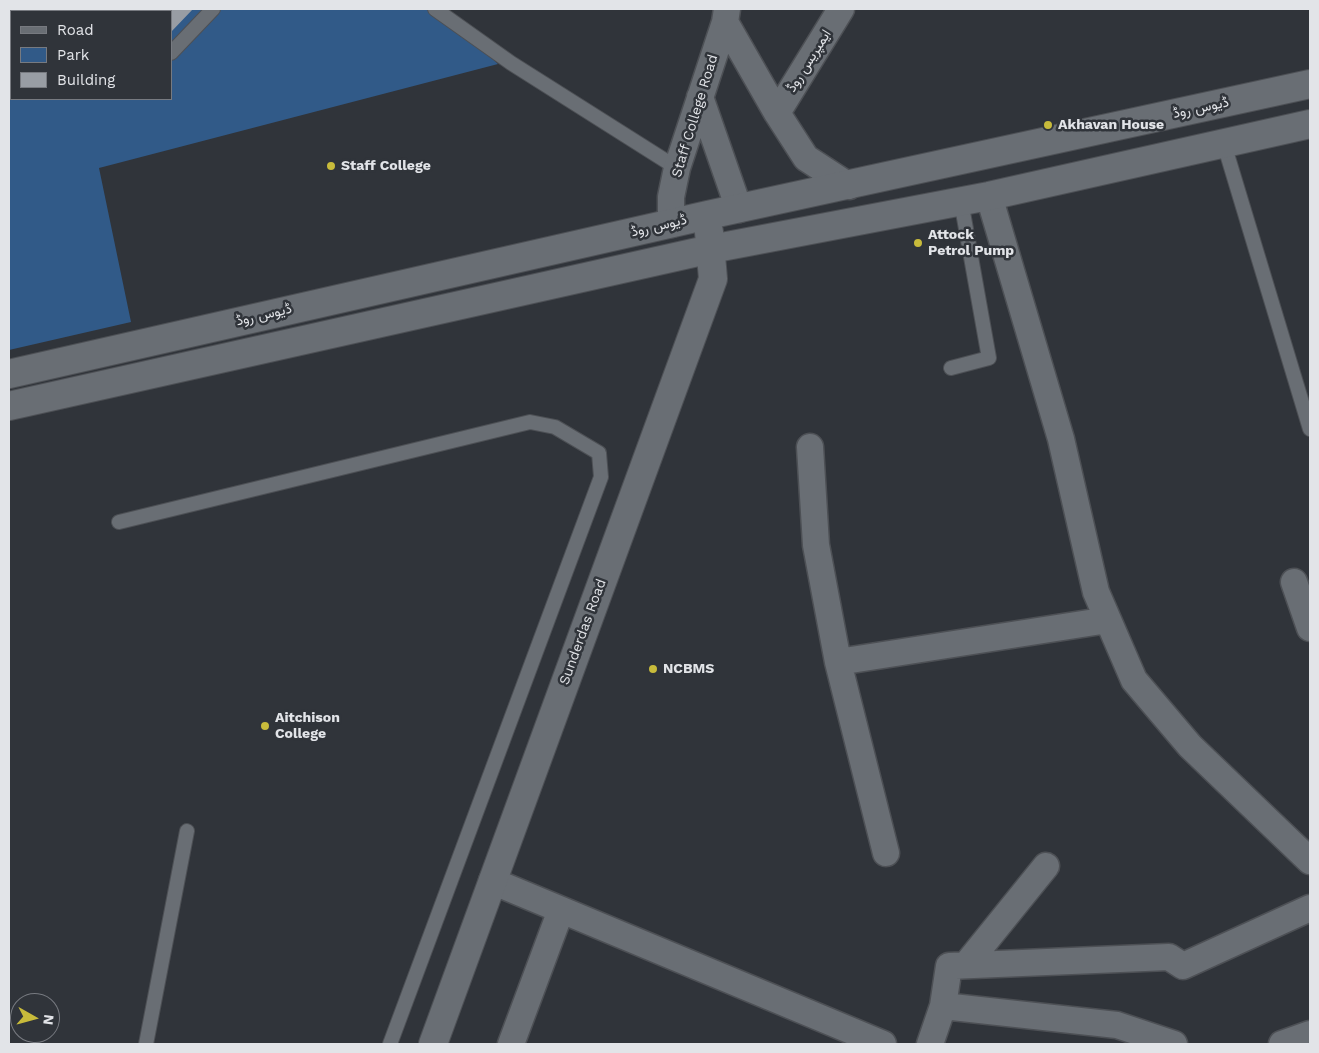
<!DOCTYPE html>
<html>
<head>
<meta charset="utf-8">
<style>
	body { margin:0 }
	#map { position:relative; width:1319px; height:1053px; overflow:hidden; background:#30343a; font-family:"Work Sans",sans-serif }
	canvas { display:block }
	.frame { position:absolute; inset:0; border:10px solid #e2e4e8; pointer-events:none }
	.legend { position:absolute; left:10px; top:10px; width:162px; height:90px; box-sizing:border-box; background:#30343a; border:1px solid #777a80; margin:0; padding:6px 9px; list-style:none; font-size:15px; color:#e2e4e8 }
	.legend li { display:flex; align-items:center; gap:10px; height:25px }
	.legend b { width:25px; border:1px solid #777a80 }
	.north { position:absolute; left:10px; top:993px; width:50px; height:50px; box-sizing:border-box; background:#30343a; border:1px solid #777a80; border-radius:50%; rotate:97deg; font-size:14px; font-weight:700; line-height:20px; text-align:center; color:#e2e4e8 }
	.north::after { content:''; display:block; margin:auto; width:18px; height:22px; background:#c8bb3b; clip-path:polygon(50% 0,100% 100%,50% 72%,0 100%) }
</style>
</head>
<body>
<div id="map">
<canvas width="1319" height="1053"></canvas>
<div class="frame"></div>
<ul class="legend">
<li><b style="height:6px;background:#696e74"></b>Road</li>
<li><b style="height:14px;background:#315a88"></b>Park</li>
<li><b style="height:14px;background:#989da4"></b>Building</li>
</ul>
<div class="north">N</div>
</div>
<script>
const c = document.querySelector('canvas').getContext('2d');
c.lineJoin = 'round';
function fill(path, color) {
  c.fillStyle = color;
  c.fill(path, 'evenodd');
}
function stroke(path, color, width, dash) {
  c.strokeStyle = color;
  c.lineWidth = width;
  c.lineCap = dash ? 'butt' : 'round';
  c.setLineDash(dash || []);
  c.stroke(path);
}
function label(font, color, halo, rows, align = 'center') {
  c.font = font + ' "Work Sans",Vazirmatn,sans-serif';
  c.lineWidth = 5;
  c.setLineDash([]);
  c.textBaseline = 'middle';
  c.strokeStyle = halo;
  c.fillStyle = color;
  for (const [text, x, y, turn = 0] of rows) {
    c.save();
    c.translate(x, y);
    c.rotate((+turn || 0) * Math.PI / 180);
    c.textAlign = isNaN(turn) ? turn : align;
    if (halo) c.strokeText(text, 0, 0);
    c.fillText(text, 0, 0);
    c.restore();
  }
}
fill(new Path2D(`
	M9,9H438L498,64L99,168L131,322L9,350ZM11,11H171V99H11Z`), '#315a88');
fill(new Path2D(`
	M9,9H24L27,11H11V53L9,56Z
	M132,9H193L171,32V11H129Z`), '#989da4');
const lane = new Path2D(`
	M57,9L59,11
	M435,9L511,63L677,168
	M102,11L104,9
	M171,53L213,9
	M1224,144L1310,429
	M951,368L989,358L961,201
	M119,522L530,422L555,427L599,453L601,477L390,1044
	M146,1044L187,831`);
const street = new Path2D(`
	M725,22L777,113L806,158L849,186
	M700,97L739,209
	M777,113L841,9
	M989,196L1061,439L1096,592L1134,680L1190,746L1310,861
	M671,224V197L677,168L725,22L727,9
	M810,447L816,545L838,662L886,853
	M1294,582L1310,628
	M838,662L1108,620
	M492,881L883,1044
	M966,965L1046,866
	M943,1006L1117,1025L1174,1044
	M511,1044L561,910
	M930,1044L943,1006L949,966L1169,957L1183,966L1310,908
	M1282,1044L1310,1034`);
const secondary = new Path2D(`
	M9,374L708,215L1310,84
	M9,406L711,249L989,196L1310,124
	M433,1044L713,279L709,232`);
stroke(lane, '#4d5055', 16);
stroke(street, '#4d5055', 29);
stroke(secondary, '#4d5055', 30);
stroke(lane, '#696e74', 14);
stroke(street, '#696e74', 26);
stroke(secondary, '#696e74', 28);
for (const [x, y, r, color] of [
	[1048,125,5,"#c8bb3b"],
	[331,166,5,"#c8bb3b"],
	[918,243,5,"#c8bb3b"],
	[653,669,5,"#c8bb3b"],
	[265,726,5,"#c8bb3b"]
]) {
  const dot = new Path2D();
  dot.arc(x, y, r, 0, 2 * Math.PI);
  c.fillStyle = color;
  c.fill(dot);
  stroke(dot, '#30343a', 2);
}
label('14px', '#e2e4e8', '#30343a', [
	["ایمپریس روڈ",809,61,-58],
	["ڈیوس روڈ",1201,108,-12],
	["Staff College Road",695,116,-73],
	["ڈیوس روڈ",659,226,-13],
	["ڈیوس روڈ",264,315,-13],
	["Sunderdas Road",583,632,-70]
]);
label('bold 14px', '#e2e4e8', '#30343a', [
	["Akhavan House",1058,125],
	["Staff College",341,166],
	["Attock",928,235],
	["Petrol Pump",928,251],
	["NCBMS",663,669],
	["Aitchison",275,718],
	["College",275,734]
], 'left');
</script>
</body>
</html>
